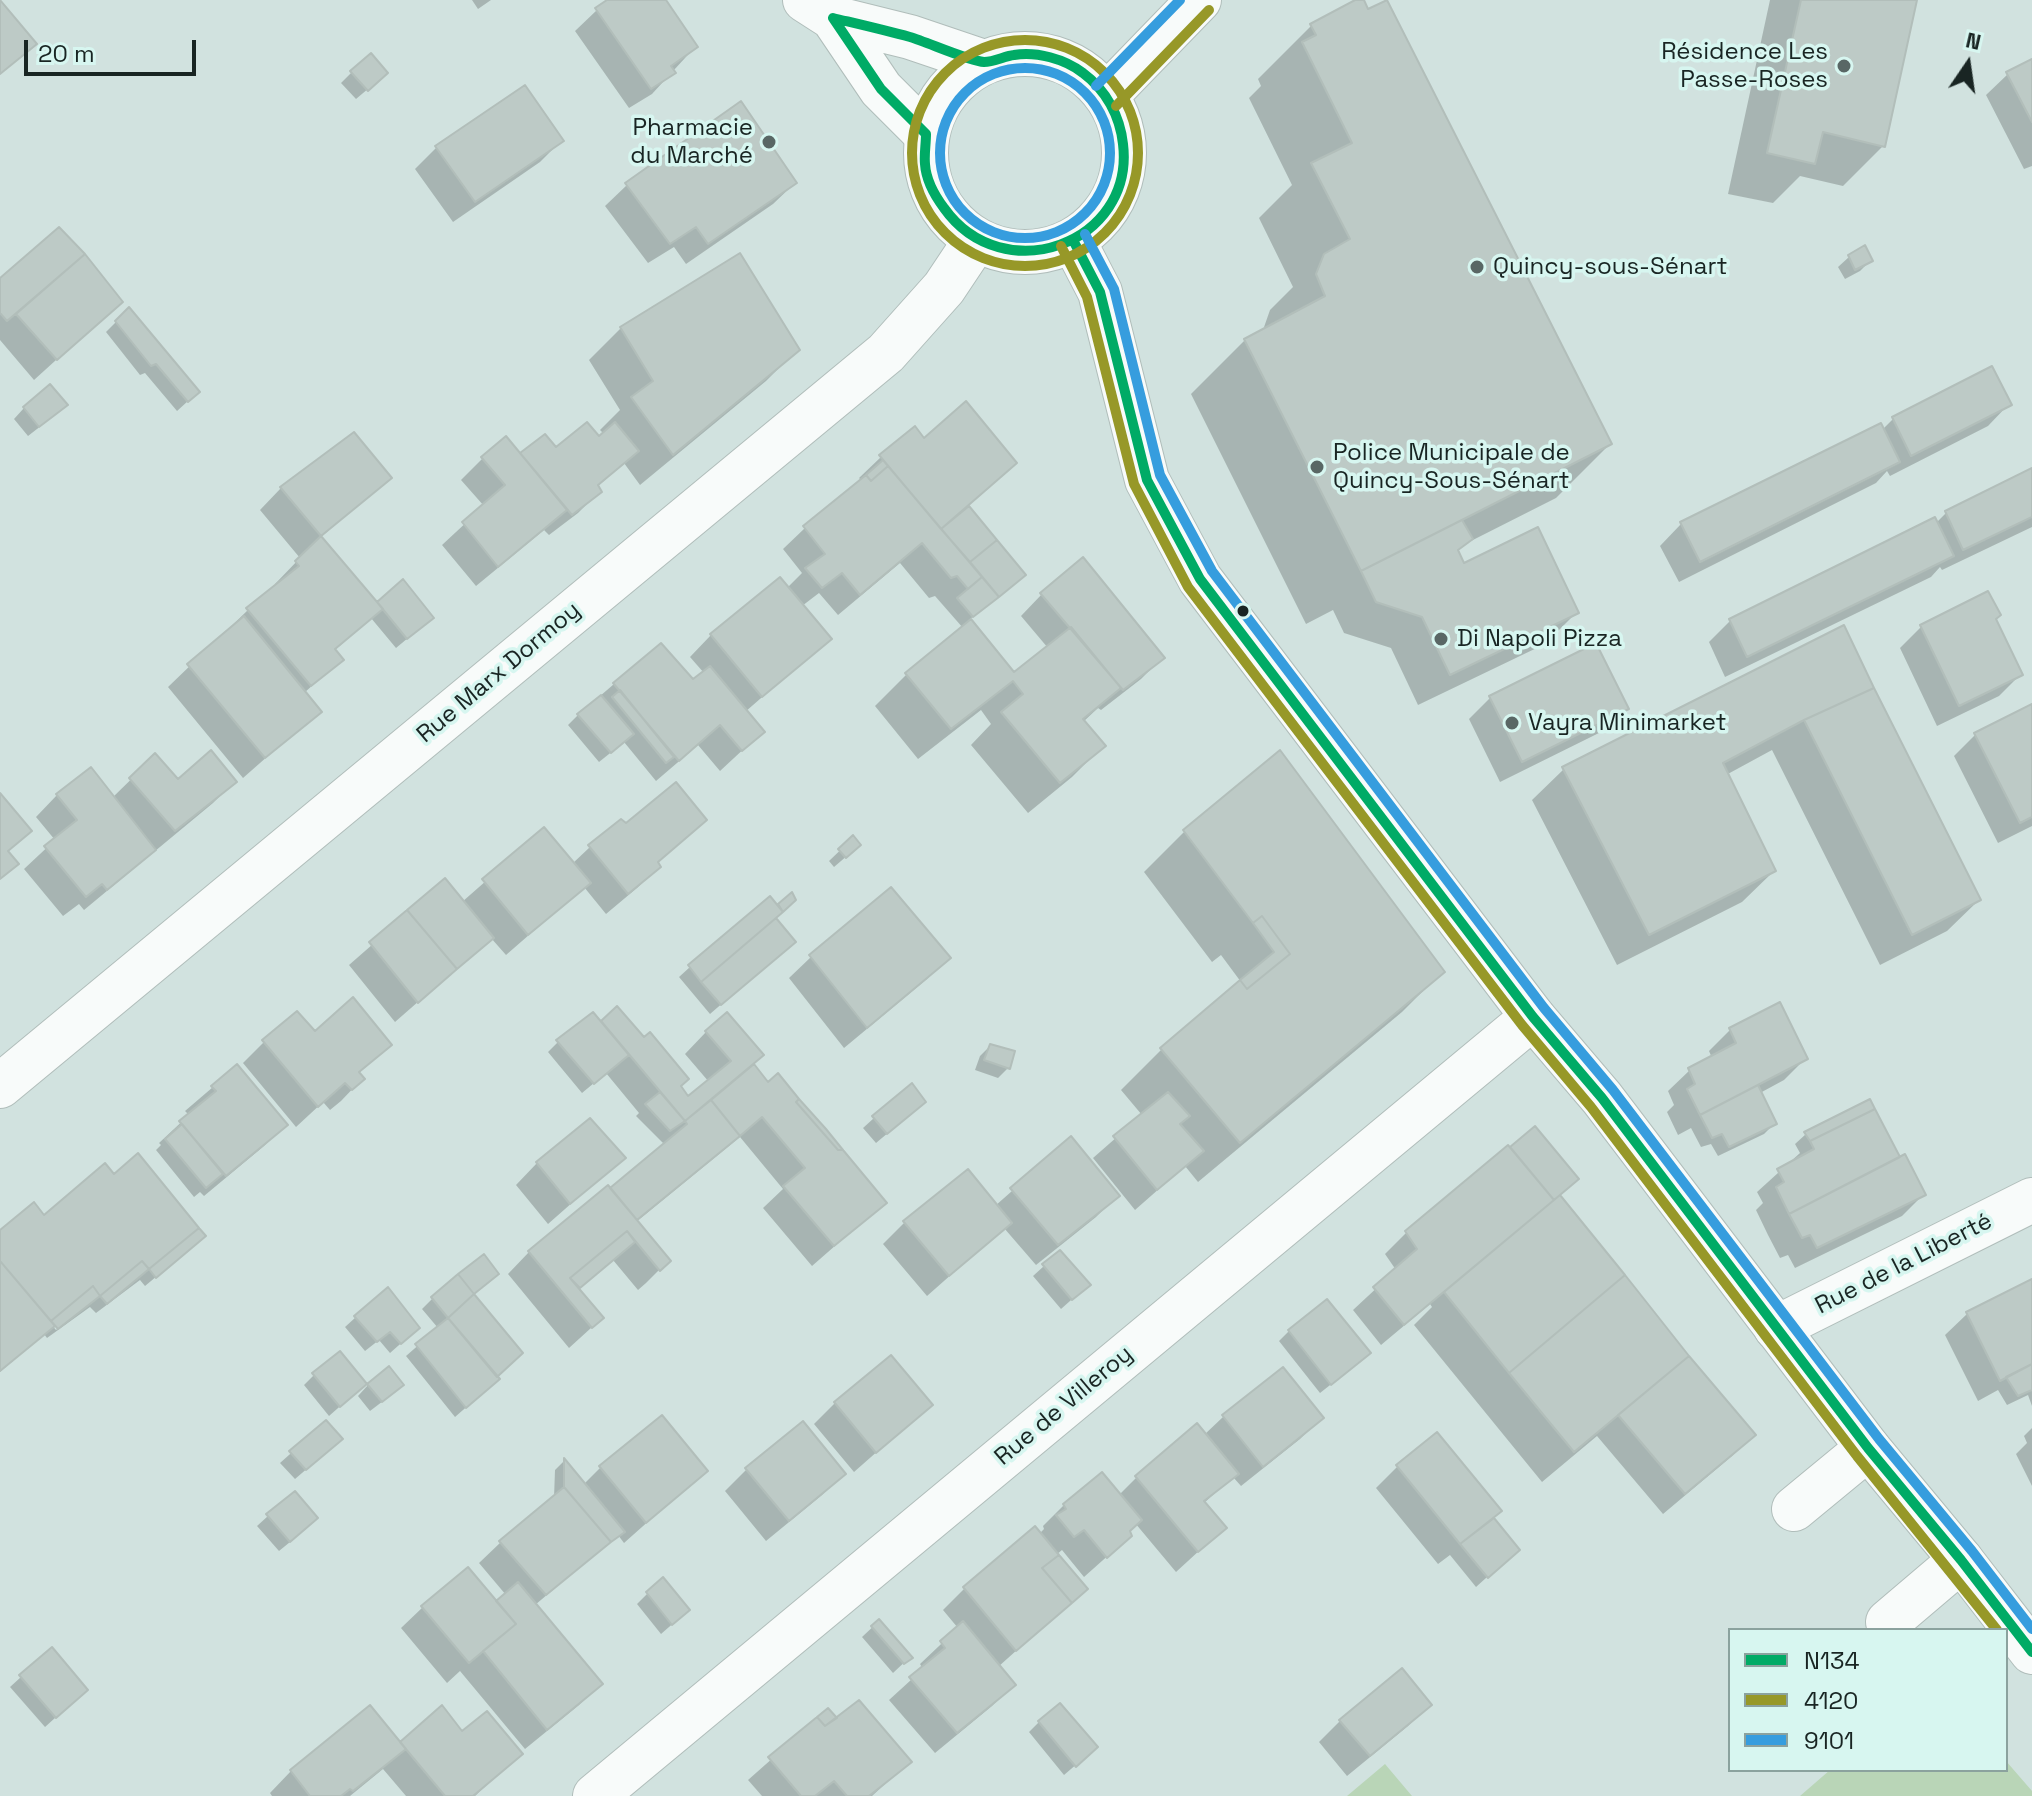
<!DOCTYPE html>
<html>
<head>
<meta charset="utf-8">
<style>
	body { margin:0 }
	#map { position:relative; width:2032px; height:1796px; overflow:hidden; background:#d1e2df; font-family:"Space Grotesk",sans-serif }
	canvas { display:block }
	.legend { position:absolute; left:1728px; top:1628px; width:280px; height:144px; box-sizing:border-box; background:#d7f6f0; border:2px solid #8ba29e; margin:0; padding:10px 14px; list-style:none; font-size:24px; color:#192523 }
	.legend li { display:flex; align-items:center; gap:16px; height:40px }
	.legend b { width:40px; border:2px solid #8ba29e }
	.north { position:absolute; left:1928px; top:24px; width:80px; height:80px; -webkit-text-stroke:6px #d7f6f0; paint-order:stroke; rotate:13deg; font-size:22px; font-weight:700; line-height:32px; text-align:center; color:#192523 }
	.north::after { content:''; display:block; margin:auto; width:28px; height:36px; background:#192523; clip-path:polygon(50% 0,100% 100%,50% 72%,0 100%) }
	.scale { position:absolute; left:24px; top:40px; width:172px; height:36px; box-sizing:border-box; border:4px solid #192523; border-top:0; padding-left:10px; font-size:24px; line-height:28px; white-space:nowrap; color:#192523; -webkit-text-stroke:6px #d7f6f0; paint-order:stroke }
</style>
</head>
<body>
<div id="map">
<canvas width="2032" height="1796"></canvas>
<ul class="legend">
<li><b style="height:10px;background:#00ab66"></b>N134</li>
<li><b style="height:10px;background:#979828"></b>4120</li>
<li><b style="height:10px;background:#369dde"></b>9101</li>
</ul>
<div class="north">N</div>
<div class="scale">20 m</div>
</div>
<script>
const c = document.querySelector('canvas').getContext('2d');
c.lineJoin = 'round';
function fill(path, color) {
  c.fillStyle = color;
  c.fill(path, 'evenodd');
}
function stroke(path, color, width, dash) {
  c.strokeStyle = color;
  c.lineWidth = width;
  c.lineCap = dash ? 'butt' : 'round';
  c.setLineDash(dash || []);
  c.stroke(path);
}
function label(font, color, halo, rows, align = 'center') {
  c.font = font + ' "Space Grotesk",sans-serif';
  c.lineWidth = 7;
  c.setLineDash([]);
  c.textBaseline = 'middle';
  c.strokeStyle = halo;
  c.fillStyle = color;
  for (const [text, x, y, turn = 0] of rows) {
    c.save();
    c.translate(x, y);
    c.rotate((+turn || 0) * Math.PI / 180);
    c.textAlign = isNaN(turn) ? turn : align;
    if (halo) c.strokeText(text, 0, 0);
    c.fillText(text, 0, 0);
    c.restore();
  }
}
fill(new Path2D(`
	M2006,1761L2032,1791V1796H1800L1830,1770H2006Z
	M1385,1764L1412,1796H1347Z`), '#b9d5b7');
fill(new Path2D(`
	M472,0H491L478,9Z
	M611,0H664L696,46L652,94L629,108L575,31L597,10Z
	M1360,0L1610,444L1556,498L1465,544L1456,552L1464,565L1577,612L1545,644L1418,705L1391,648L1344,633L1333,610L1306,624L1191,394L1245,340L1263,330L1270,310L1293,287L1259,218L1292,185L1249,98L1261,86L1258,79L1312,25Z
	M1770,0H1915L1883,146L1843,186L1800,176L1773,203L1728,194Z
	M2032,61V166L2024,169L1986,95L2008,74Z
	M352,72L375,83L356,99L341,83Z
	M561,141L540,162L453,222L415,169L436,148Z
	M795,183L773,204L686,264L674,247L648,263L605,206L627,185Z
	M59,229L120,302L34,380L0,340V281Z
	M1864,248L1870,261L1860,271L1845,279L1838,267L1849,257Z
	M128,310L198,392L177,411L145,373L140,375L106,332Z
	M621,328L798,349L766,381L640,485L624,463L597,487L600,491L578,513L549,535L544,530L476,586L442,545L484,506L461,480L483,458L520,456L545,436L556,450L598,439L604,434L600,430L620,410L589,360Z
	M2009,404L1988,426L1890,476L1887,471L1876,483L1679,582L1660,546L1681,524L1880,426L1882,430L1893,419Z
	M24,408L55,415L28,436L14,419Z
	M924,441L1015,463L967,507L1023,575L969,620L1014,675L1048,648L1021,616L1042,594L1162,658L1141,679L1101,710L1098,708L1083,722L1103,746L1072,777L1028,813L971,745L991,724L981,710L918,759L875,706L906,675L963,628L935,596L929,598L900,563L838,615L819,593L802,606L829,639L745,712L762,732L720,771L698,745L656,781L624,742L599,762L568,725L578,715L614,684L693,682L704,673L690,657L711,635L780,580L787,588L802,573L783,549L805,528L862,481L859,478L881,457Z
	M2032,470V527L1942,570L1940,567L1931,577L1725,677L1709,642L1730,621L1936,523L1946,513Z
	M390,477L320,538L376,605L432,618L396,648L371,618L334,651L341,660L304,693L319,711L243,778L168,687L248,610L277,586L275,584L300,558L260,510L281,488Z
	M1994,619L2020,675L1999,696L1937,726L1900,648L1921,627Z
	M1844,628L1979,900L1947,931L1880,965L1772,750L1726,775L1774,871L1742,902L1617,965L1532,800L1564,769Z
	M1491,697L1626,709L1605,730L1500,782L1469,719Z
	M2032,706V826L1998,843L1954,756L1975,735Z
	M1280,753L1442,972L1402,1012L1198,1182L1185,1166L1135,1210L1093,1158L1142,1115L1121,1090L1162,1049L1241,982L1221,955L1212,962L1144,872L1184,832Z
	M155,756L178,782H234L213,803L84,910L79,904L63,916L24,869L55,840L36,817L57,795L90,770L112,798Z
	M704,820L657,863L659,867L637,888L606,914L584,887L506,955L491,938L395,1022L349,965L445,881L462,902L544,830L572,864L590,847L626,825Z
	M853,838L848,855L834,867L829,861Z
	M791,895L783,910L774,919L793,942L710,1014L679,977L690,967Z
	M811,957H948L927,979L844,1048L789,978Z
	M617,1008L688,1099L709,1082L685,1054L706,1032L751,1065L884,1203L812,1266L763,1208L783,1189L740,1137L636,1222L668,1261L646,1283L638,1290L613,1260L577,1290L602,1318L569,1348L508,1274L529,1252L665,1145L636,1116L639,1113L606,1073L582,1093L548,1052L558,1042L600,1024Z
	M1731,1029L1805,1059L1784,1080L1760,1093L1775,1123L1764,1134L1718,1156L1711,1144L1701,1147L1691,1128L1678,1135L1667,1112L1674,1105L1668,1091L1690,1070L1712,1058L1709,1051Z
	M314,1033L390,1045L358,1074L362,1079L341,1101L330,1110L323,1102L296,1127L243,1063L264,1042Z
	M990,1046L1008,1068L998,1078L975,1070L980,1056Z
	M213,1087L285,1125L264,1146L204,1196L200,1192L194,1197L156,1150L161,1145L159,1143L189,1115L185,1111Z
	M913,1112L876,1143L863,1128L874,1118Z
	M1535,1128L1558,1196L1753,1435L1732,1456L1663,1514L1597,1436L1542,1482L1414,1325L1432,1307L1430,1304L1381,1345L1353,1310L1396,1270L1385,1254L1406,1233L1508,1148L1510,1150Z
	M1806,1134L1923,1195L1902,1216L1795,1268L1788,1255L1780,1258L1768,1235L1756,1210L1763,1203L1757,1192L1800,1153L1795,1144Z
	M1071,1139L1117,1196L1096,1217L1036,1265L1004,1228L927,1296L883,1244L904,1223L968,1172L995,1206Z
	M623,1158L548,1224L516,1185L537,1163Z
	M44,1217L193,1246L145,1286L140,1280L96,1313L90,1307L47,1338L44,1334L0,1372V1264L56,1330L59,1327L0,1257V1233Z
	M1044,1266L1088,1285L1061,1309L1033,1276Z
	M2032,1281V1406L2028,1395L2007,1405L1998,1390L1978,1401L1945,1335L1967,1314Z
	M472,1295L495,1377L487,1389L455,1417L406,1356L438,1328L422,1309L432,1299Z
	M356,1317L407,1338L390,1353L379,1340L365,1351L345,1327Z
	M1289,1331L1358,1363L1320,1393L1279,1341Z
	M1282,1369L1321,1418L1300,1439L1241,1486L1233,1477L1204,1503L1224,1528L1176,1572L1135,1523L1128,1531L1130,1536L1084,1577L1062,1550L1056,1555L1085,1589L998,1667L1013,1685L992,1706L935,1753L889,1700L923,1669L920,1664L958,1628L943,1610L964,1589L1039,1534L1044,1529L1043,1526L1064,1505L1119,1495L1136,1478L1204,1435L1223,1417Z
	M314,1375L354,1394L329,1416L304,1385Z
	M368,1385L391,1395L370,1411L358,1396Z
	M835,1403L930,1405L854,1472L814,1424Z
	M326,1422L330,1449L295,1479L280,1463Z
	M802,1424L843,1474L822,1495L766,1541L725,1491L746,1470Z
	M2032,1428V1486L2016,1454L2027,1443L2024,1436Z
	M564,1461L584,1484L601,1467L706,1470L624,1543L618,1535L535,1605L600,1684L579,1705L525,1749L460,1671L447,1683L401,1628L423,1607L496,1603L506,1595L479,1563L501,1542L554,1498L555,1470Z
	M1397,1467L1492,1518L1517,1550L1476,1587L1450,1555L1438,1564L1376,1488Z
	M268,1516L306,1529L279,1551L257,1526Z
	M647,1594L677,1620L661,1634L637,1604Z
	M878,1622L910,1657L893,1673L862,1637Z
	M1402,1671L1429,1705L1408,1726L1347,1776L1319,1742L1340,1721Z
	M21,1677L75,1700L45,1727L10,1687Z
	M370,1708L400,1745L462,1733L520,1754L475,1796H406L383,1769L350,1796H272L270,1793L291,1771Z
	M817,1719L836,1721L909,1762L872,1796H762L748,1780Z
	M1039,1722L1085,1757L1064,1775L1029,1732Z`), '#0003');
const building = new Path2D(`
	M0,0L37,44L0,74Z
	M607,0H666L698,47L671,66L676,73L651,89L595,8Z
	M1355,0H1364L1368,9L1387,0L1612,444L1361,571L1244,339L1325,296L1316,274L1324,254L1350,239L1311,163L1352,143L1302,42L1316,35L1310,24Z
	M1801,0H1917L1885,147L1823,132L1815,164L1767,153Z
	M371,53L388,73L368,91L350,71Z
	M2032,59V122L2006,72Z
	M525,85L564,141L475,202L435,146Z
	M741,101L797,183L708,244L696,227L670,244L625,183Z
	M59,227L85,254L7,321L0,313V278Z
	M1865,245L1873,261L1855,270L1848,255Z
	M740,253L800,350L673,455L631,397L653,381L620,327Z
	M85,254L123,302L57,360L16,314Z
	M129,307L200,392L188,402L156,364L151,366L115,321Z
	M1992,366L2012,405L1911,456L1892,417Z
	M50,384L68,405L39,427L23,407Z
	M966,401L1017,463L941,529L879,455L915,426L924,438Z
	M587,422L599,436L615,422L639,451L598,485L602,492L572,515L520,453L545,434L556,447Z
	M1881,423L1900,462L1700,562L1680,522Z
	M354,432L392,478L321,536L280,487Z
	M506,436L567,510L498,567L462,522L505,485L481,457Z
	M883,460L888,466L871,481L866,475Z
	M888,466L982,577L968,589L957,576L951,578L922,543L860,595L842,573L822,588L805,568L825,554L803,526L866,475L871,481Z
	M2032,468V517L1963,550L1945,511Z
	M969,506L997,540L970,562L941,529Z
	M1935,517L1954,556L1747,657L1729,619Z
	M1462,520L1473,539L1458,550L1464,563L1538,527L1579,613L1450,675L1422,617L1376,602L1361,571Z
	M321,536L383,609L335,649L344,660L311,686L246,608L299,566L295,561Z
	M997,540L1026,575L999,597L970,562Z
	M1083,557L1165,658L1123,690L1040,593Z
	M780,577L832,639L762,697L710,634Z
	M982,577L999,597L973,617L957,598Z
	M403,579L434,618L407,639L377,602Z
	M1988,591L2001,615L1996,619L2023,675L1959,706L1920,625Z
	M244,616L322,712L265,758L187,664Z
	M971,619L1014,672L1071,627L1121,688L1083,719L1106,746L1060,783L1001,712L1023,694L1013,681L951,729L905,673Z
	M1844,625L1874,688L1804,720L1723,763L1776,871L1649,935L1562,767Z
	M661,643L693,679L710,666L765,732L742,751L720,725L679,761L613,683Z
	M1596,643L1629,709L1522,762L1489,696Z
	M1874,688L1981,900L1912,935L1804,720Z
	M620,690L674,757L666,763L612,697Z
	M601,695L634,734L611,753L577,714Z
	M2032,704V817L2020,823L1974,733Z
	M211,750L237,782L175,831L129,778L155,753L178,779Z
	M1280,750L1445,972L1240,1143L1160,1048L1240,980L1247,989L1290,954L1262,916L1253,923L1183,830Z
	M91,767L156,850L107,890L102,884L86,897L44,846L77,820L56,794Z
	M676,782L707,820L658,862L661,867L628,894L588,845L621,819L626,823Z
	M0,793L32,831L8,851L19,864L0,879Z
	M544,827L591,883L528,935L482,879Z
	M853,835L861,845L846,858L838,849Z
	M445,878L494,938L457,969L407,910Z
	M891,887L951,958L867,1028L809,955Z
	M792,892L796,900L783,912L778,904Z
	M770,896L783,912L701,982L688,965Z
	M407,910L457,969L418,1003L369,942Z
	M1262,916L1290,954L1247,989L1240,980L1274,952L1253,923Z
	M776,918L796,942L721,1005L701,982Z
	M353,997L392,1045L359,1072L365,1079L352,1090L345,1083L318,1107L262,1040L297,1011L315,1031Z
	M1780,1002L1808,1059L1700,1115L1687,1089L1695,1084L1688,1068L1736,1043L1729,1028Z
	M617,1006L644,1037L650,1032L689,1079L681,1086L688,1096L731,1061L705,1031L727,1012L764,1055L685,1121L601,1021Z
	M593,1012L629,1055L594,1084L556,1040Z
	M990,1044L1015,1051L1010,1069L984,1060Z
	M237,1064L288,1125L226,1176L179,1121L216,1091L211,1086Z
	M754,1064L768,1082L778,1073L799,1099L796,1102L838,1150H843L887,1203L834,1246L783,1186L805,1168L762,1117L740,1136L711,1100Z
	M912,1083L926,1102L887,1134L872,1116Z
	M1758,1085L1777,1124L1729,1147L1722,1134L1712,1138L1700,1115Z
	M660,1092L685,1121L670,1131L645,1104Z
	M1168,1092L1190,1116L1180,1124L1204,1151L1157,1190L1113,1136Z
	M799,1099L826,1129L843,1150H838L796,1102Z
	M1870,1099L1875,1109L1810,1141L1804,1132Z
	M711,1100L740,1136L637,1220L610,1188L687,1124L685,1121Z
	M1875,1109L1900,1157L1789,1214L1776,1187L1784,1182L1777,1169L1814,1149L1810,1141Z
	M590,1118L626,1158L570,1204L536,1162Z
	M182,1124L223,1174L206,1188L165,1139Z
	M1535,1126L1579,1179L1554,1200L1510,1147Z
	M1071,1136L1120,1196L1058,1245L1010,1188Z
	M1508,1145L1554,1200L1404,1325L1373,1287L1417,1249L1405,1231Z
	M138,1153L199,1228L149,1269L142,1261L100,1296L93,1286L51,1321L0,1261V1230L34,1202L44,1215L105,1163L114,1174Z
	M1905,1154L1926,1195L1817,1248L1810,1235L1802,1238L1789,1214Z
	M968,1169L1012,1223L949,1276L903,1221Z
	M608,1185L671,1261L660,1271L627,1231L570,1278L604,1318L592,1328L528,1251Z
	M1560,1195L1625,1275L1509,1373L1444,1292Z
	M199,1228L206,1236L156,1278L149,1269Z
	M627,1231L635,1242L580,1288L570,1278Z
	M1060,1250L1091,1285L1072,1300L1042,1264Z
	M484,1254L499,1274L474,1294L458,1274Z
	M0,1261L55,1326L0,1371Z
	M142,1261L149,1269L107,1304L100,1296Z
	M458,1274L474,1294L448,1318L431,1297Z
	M1625,1275L1689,1356L1574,1452L1509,1373Z
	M2032,1279V1364L2000,1381L1966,1312Z
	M93,1286L100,1296L58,1329L51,1321Z
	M388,1287L420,1328L401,1344L390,1332L377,1342L354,1316Z
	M474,1294L523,1353L497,1377L448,1318Z
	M1327,1299L1371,1353L1331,1385L1288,1330Z
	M448,1318L500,1379L466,1408L415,1344Z
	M340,1351L367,1384L340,1407L312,1373Z
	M891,1355L933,1405L876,1453L834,1402Z
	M1689,1356L1756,1435L1685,1494L1618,1415Z
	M2032,1364V1390L2018,1396L2006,1377Z
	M389,1366L404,1385L382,1402L367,1384Z
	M1283,1367L1324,1418L1263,1467L1222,1415Z
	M662,1415L708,1471L646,1523L599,1466Z
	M326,1420L343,1439L306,1470L289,1451Z
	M803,1421L846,1474L789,1521L745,1468Z
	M1197,1423L1239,1474L1204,1501L1227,1528L1198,1552L1135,1476Z
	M1437,1432L1502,1511L1460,1544L1396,1465Z
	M564,1458L625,1532L611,1542L564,1487Z
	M1102,1472L1142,1520L1130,1531L1132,1536L1107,1558L1084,1530L1074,1537L1056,1515L1066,1509L1063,1504Z
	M564,1487L611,1542L546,1595L499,1541Z
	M295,1491L318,1518L290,1542L266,1514Z
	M1494,1518L1520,1550L1488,1578L1460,1544Z
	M1035,1526L1059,1555L1042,1568L1072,1603L1016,1651L963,1587Z
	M1059,1555L1088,1589L1072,1603L1042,1568Z
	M468,1567L516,1624L469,1663L421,1606Z
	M663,1577L690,1610L672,1625L646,1592Z
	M518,1582L603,1684L547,1730L483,1651L516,1624L496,1601Z
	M879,1619L913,1658L904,1664L871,1626Z
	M963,1621L1016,1685L957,1733L909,1677L945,1648L940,1641Z
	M52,1647L88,1690L56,1718L19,1675Z
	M1402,1668L1432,1705L1370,1756L1339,1720Z
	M859,1700L912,1762L869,1796H847L834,1781L815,1796H801L768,1757L817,1717L825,1726Z
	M1060,1703L1098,1747L1076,1767L1038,1721Z
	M370,1705L406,1749L353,1791L350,1789L341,1796H310L290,1770Z
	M442,1705L462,1731L487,1711L523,1754L473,1796H445L400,1742Z
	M828,1708L837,1718L825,1726L817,1717Z`);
fill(building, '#bdcac6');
stroke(building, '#b2beba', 2);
const minor = new Path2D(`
	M805,0L833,18L910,37L984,62
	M833,18L881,89L926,134
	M0,1086L886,353L944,288L976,240
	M1776,1328L2032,1200
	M1794,1509L1868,1448
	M1888,1622L1961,1560
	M595,1796L1533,1017`);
const major = new Path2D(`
	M926 153a99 99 0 1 1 198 0a99 99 0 1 1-198 0Z
	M1106,96L1199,0
	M1073,240L1100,292L1147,480L1200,579L1533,1017L1602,1098L1868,1448L1961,1560L2032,1652`);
stroke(minor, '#b0bdba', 46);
stroke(major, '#b0bdba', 46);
stroke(minor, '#f8fbfa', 44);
stroke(major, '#f8fbfa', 44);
stroke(new Path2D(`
	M833,18C858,24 884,30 910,37C927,42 969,61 984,62C994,62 1005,56 1014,55C1036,51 1065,59 1083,73C1106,90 1120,116 1123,144C1135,244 1003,291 944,208C935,196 926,180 925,164C924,155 926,144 926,134L881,89Z
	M1073,240L1100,292L1147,480L1200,579L1533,1017L1602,1098L1868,1448L1961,1560L2032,1652`), '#00ab66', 10);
stroke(new Path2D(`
	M912 153a113 113 0 1 1 226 0a113 113 0 1 1-226 0Z
	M1116,106L1209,10
	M1061,246L1087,297L1134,484L1188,587L1522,1025L1591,1107L1857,1456L1997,1630`), '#979828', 10);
stroke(new Path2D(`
	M940 153a85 85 0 1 1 170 0a85 85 0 1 1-170 0Z
	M1096,86L1180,0
	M1085,234L1114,289L1160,475L1212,571L1544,1008L1613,1090L1879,1439L1972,1551L2032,1629`), '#369dde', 10);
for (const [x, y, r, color] of [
	[1844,66,8,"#596765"],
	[769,142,8,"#596765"],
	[1477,267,8,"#596765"],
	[1317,467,8,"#596765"],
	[1243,611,7,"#192523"],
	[1441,639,8,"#596765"],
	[1512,723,8,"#596765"]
]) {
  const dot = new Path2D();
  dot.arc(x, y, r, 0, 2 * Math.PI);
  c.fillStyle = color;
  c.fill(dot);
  stroke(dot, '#d7f6f0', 3);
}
label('24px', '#192523', '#d7f6f0', [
	["Résidence Les",1828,52,"right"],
	["Passe-Roses",1828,80,"right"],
	["Pharmacie",753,128,"right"],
	["du Marché",753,156,"right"],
	["Quincy-sous-Sénart",1493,267],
	["Police Municipale de",1333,453],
	["Quincy-Sous-Sénart",1333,481],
	["Di Napoli Pizza",1457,639],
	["Vayra Minimarket",1528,723]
], 'left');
label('24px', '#192523', '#d7f6f0', [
	["Rue Marx Dormoy",499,673,-40],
	["Rue de la Liberté",1904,1264,-27],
	["Rue de Villeroy",1064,1406,-40]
]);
</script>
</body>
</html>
